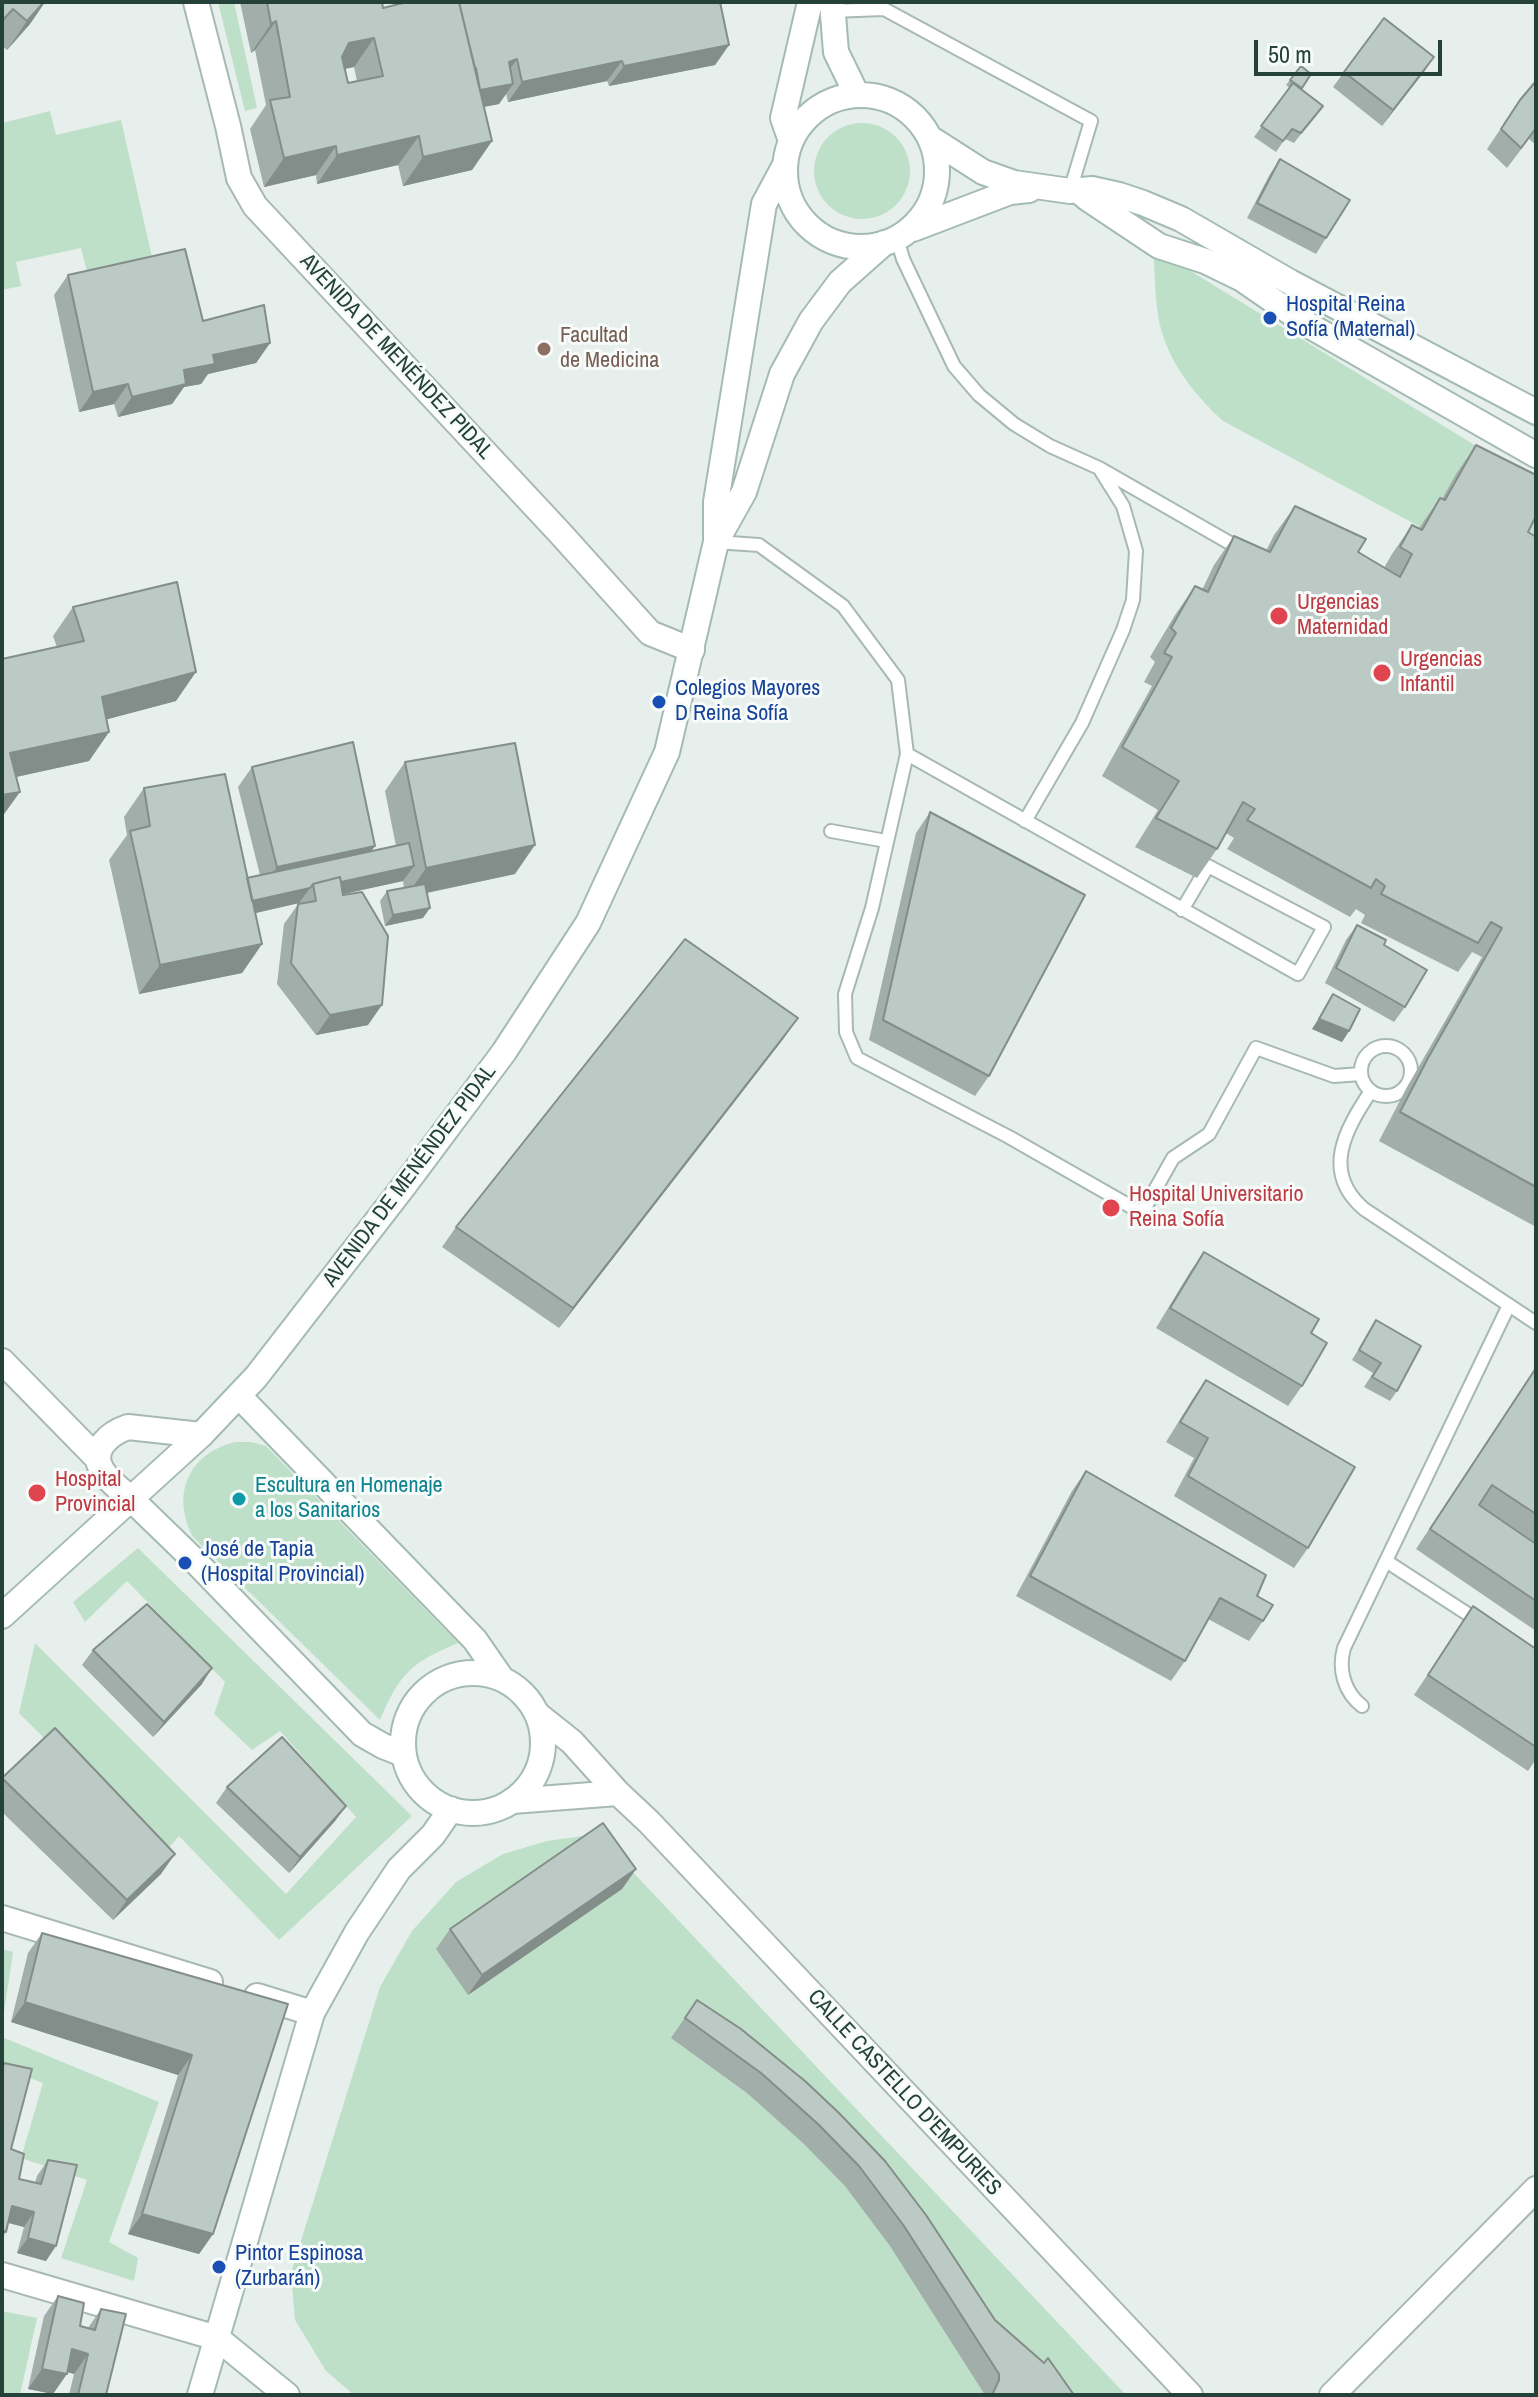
<!DOCTYPE html>
<html>
<head>
<meta charset="utf-8">
<style>
	body { margin:0 }
	#map { position:relative; width:1538px; height:2397px; overflow:hidden; background:#e6efeb; font-family:"Archivo Narrow",sans-serif }
	canvas { display:block }
	.frame { position:absolute; inset:0; border:4px solid #24423a; pointer-events:none }
	.scale { position:absolute; left:1254px; top:40px; width:188px; height:36px; box-sizing:border-box; border:4px solid #24423a; border-top:0; padding-left:10px; font-size:24px; line-height:28px; white-space:nowrap; color:#24423a; -webkit-text-stroke:6px #f7fbf9; paint-order:stroke }
</style>
</head>
<body>
<div id="map">
<canvas width="1538" height="2397"></canvas>
<div class="frame"></div>
<div class="scale">50 m</div>
</div>
<script>
const c = document.querySelector('canvas').getContext('2d');
c.lineJoin = 'round';
function fill(path, color) {
  c.fillStyle = color;
  c.fill(path, 'evenodd');
}
function stroke(path, color, width, dash) {
  c.strokeStyle = color;
  c.lineWidth = width;
  c.lineCap = dash ? 'butt' : 'round';
  c.setLineDash(dash || []);
  c.stroke(path);
}
function label(font, color, halo, rows, align = 'center') {
  c.font = font + ' "Archivo Narrow",sans-serif';
  c.lineWidth = 6;
  c.setLineDash([]);
  c.textBaseline = 'middle';
  c.strokeStyle = halo;
  c.fillStyle = color;
  for (const [text, x, y, turn = 0] of rows) {
    c.save();
    c.translate(x, y);
    c.rotate((+turn || 0) * Math.PI / 180);
    c.textAlign = isNaN(turn) ? turn : align;
    if (halo) c.strokeText(text, 0, 0);
    c.fillText(text, 0, 0);
    c.restore();
  }
}
fill(new Path2D(`
	M218,2H234L257,108L245,111Z
	M50,111L56,135L121,120L152,257L87,272L81,248L16,262L21,286L2,290V123Z
	M814 171a48 48 0 1 1 96 0a48 48 0 1 1-96 0Z
	M1153,248L1473,444L1536,479V553L1457,474L1424,529L1223,421C1196,396 1171,366 1161,329C1155,307 1155,272 1153,248Z
	M235,1442H251L266,1446L458,1643C412,1662 399,1674 380,1720L193,1537C171,1494 188,1454 235,1442Z
	M138,1548L412,1816L279,1940L179,1836L162,1856L19,1713L35,1643L286,1894L356,1817L280,1731L252,1750L214,1714L225,1682L127,1581L85,1622L73,1602Z
	M597,1834L1126,2395H354L326,2371L295,2320L291,2273L380,1987L412,1931L456,1882L503,1854L547,1841Z
	M2,1949L13,1952L2,2026Z
	M2,2037L159,2102L109,2242L138,2258L134,2281L61,2258L87,2180L21,2158L43,2083L2,2067Z
	M2,2311L37,2318L20,2395H2Z`), '#bfe0c8');
const lane = new Path2D(`
	M831,11L884,9L1091,121L1070,191
	M897,238L903,259L954,366L979,395L1014,424L1050,446L1099,468L1242,550
	M716,542L759,545L843,606L898,680L907,754L872,908L845,994L846,1032L857,1058L1009,1137L1142,1213L1173,1158L1209,1134L1256,1048L1334,1076L1361,1074
	M907,754L1298,974L1324,927L1208,866L1182,910
	M1025,821L1082,723L1123,630L1133,600L1136,551L1123,506L1101,471
	M831,831L886,841
	M1361 1071a25 25 0 1 1 50 0a25 25 0 1 1-50 0Z
	M1371,1091C1345,1130 1321,1172 1364,1209L1536,1323
	M1386,1561L1480,1622
	M1362,1706C1344,1692 1338,1669 1344,1648L1509,1305`);
const street = new Path2D(`
	M196,2L228,126L239,178L255,206L560,533L650,633L692,650
	M2,1361L97,1458
	M130,1498C121,1490 108,1481 102,1470C89,1450 110,1433 128,1427L201,1435
	M538,1715L572,1742L618,1793L649,1822L1190,2395
	M512,1801L618,1793
	M2,1918L210,1982
	M257,1996L312,2013
	M2,2275L217,2338
	M1332,2395L1536,2189`);
const secondary = new Path2D(`
	M832,2L836,52L857,95
	M785 171a76 76 0 1 1 152 0a76 76 0 1 1-152 0Z
	M930,138L983,172L1014,183L1070,191L1092,189L1119,195L1143,203L1181,219L1290,282L1536,412
	M791,141L783,118L810,2
	M1080,192L1087,198L1159,246L1205,261L1242,279L1310,326L1536,455
	M913,229L1010,192L1029,190
	M717,540L744,492L782,374L811,321L840,282L884,243
	M239,1396L475,1640L502,1679
	M130,1498L193,1559L362,1734L383,1746L403,1754
	M2,1616L201,1435L256,1377L404,1186L504,1052L588,923L667,752L716,542V502L764,204L785,165
	M403 1743a70 70 0 1 1 140 0a70 70 0 1 1-140 0Z
	M217,2338L287,2395
	M200,2395L312,2013L357,1932L399,1869L433,1835L451,1809`);
stroke(lane, '#a8b8b2', 16);
stroke(street, '#a8b8b2', 28);
stroke(secondary, '#a4bbb3', 28);
stroke(lane, '#fff', 12);
stroke(street, '#fff', 24);
stroke(secondary, '#fff', 24);
fill(new Path2D(`
	M2,2H45L30,24L7,50L2,46Z
	M240,2H382L383,8L729,45L715,65L609,86L607,81L508,102L506,94L499,104L484,107L492,141L472,170L403,186L398,165L317,184L316,175L264,187L250,129L266,105L255,50L251,53ZM354,67L357,81L348,83L344,69Z
	M1434,57L1382,126L1333,87L1344,72Z
	M1301,66V89L1315,116L1294,143L1285,139L1276,152L1254,137L1290,88L1286,85Z
	M1536,81V145L1529,139L1507,168L1487,149L1520,100Z
	M1280,159L1326,238L1316,254L1247,218L1270,174Z
	M68,275L203,321L270,343L256,363L208,374L201,384L184,387L172,404L118,417L114,404L79,412L54,295Z
	M1476,445L1528,532L1536,537V1227L1379,1141L1407,1087L1482,957L1472,952L1458,972L1361,923L1365,915L1356,909L1350,917L1227,849L1234,838L1226,833L1217,849L1197,878L1135,847L1158,810L1102,776L1152,686L1144,682L1155,662L1150,657L1175,615L1195,586L1202,590L1214,565L1234,536L1266,551L1274,535L1295,506L1358,552L1384,568L1392,554L1412,525L1419,528L1440,498L1442,499L1456,474Z
	M73,607L176,701L107,719L109,732L89,761L16,777L2,817L57,647L53,636Z
	M405,762L515,874L427,893L423,918L385,926L380,901L387,891L404,888L403,881L343,894L368,1025L316,1035L277,984L284,924L299,903L255,913L262,944L242,973L139,994L109,860L127,835L124,817L144,788L247,878L260,875L238,787L252,767L372,851L396,846L385,791Z
	M930,812L989,1076L975,1096L869,1040L916,833Z
	M1357,925L1384,945L1405,1007L1394,1022L1325,983L1346,940Z
	M1333,994L1349,1031L1342,1042L1312,1029Z
	M784,1038L559,1328L442,1247L456,1227Z
	M1204,1252L1311,1333L1302,1386L1288,1406L1156,1328L1190,1272Z
	M1376,1320L1397,1391L1390,1401L1364,1387L1373,1373L1352,1360Z
	M1536,1367V1543L1492,1514L1536,1544V1631L1416,1549Z
	M1206,1380L1308,1548L1294,1568L1174,1496L1194,1458L1166,1442L1192,1400Z
	M1086,1471L1257,1596L1263,1621L1249,1641L1208,1619L1185,1661L1171,1681L1016,1596L1072,1491Z
	M1473,1606L1536,1649V1759L1528,1771L1414,1695Z
	M93,1650L202,1684L153,1737L82,1665Z
	M55,1728L161,1874L113,1920L2,1812V1779Z
	M227,1787L346,1806L335,1821L289,1873L216,1803Z
	M636,1869L622,1889L468,1995L436,1949L450,1929Z
	M42,1933L288,2004L213,2234L199,2254L128,2234L178,2075L11,2022L28,1953Z
	M697,2000L741,2029L995,2320L1074,2395H985L890,2246L845,2186L804,2144L747,2093L671,2038Z
	M4,2063L11,2149L19,2179L35,2183L37,2176L48,2160L46,2261L17,2253L24,2227L8,2223L6,2232L2,2238V2065Z
	M58,2296L80,2326L88,2328L101,2309L106,2395H69L74,2374L67,2372L53,2394L28,2389L44,2316Z`), '#a1aea9');
fill(new Path2D(`
	M44,2H45L30,24L7,50L27,21Z
	M276,21L255,50L251,53L271,24Z
	M374,38L354,67L329,72L349,43Z
	M729,45L715,65L609,86L624,66Z
	M1434,57L1424,72L1382,126L1393,110Z
	M517,59L503,79L509,62Z
	M622,61L607,81L508,102L522,82Z
	M513,84L499,104L466,110L480,90Z
	M419,136L398,165L317,184L337,155Z
	M492,141L472,170L403,186L423,157Z
	M336,146L316,175L264,187L284,158Z
	M270,343L256,363L208,374L201,384L184,387L172,404L118,417L132,397L213,355Z
	M128,384L114,404L79,412L93,392Z
	M196,672L176,701L82,726L102,697Z
	M109,732L89,761L2,780L10,753Z
	M20,792L2,817V795Z
	M535,845L515,874L406,897L426,868Z
	M375,846L361,866L263,887L277,867Z
	M414,866L403,881L316,900L314,887Z
	M310,888L299,903L230,919L241,903Z
	M430,908L423,918L385,926L393,915Z
	M262,944L242,973L139,994L160,965Z
	M382,1005L368,1025L316,1035L330,1015Z
	M798,1018L784,1038L559,1328L573,1308Z
	M1319,1019L1349,1031L1342,1042L1312,1029Z
	M212,1668L202,1684L153,1737L164,1722Z
	M346,1806L335,1821L289,1873L300,1857Z
	M175,1854L161,1874L113,1920L127,1900Z
	M636,1869L622,1889L468,1995L482,1975Z
	M25,2002L192,2055L178,2075L11,2022Z
	M12,2206L34,2212L24,2227L2,2221Z
	M142,2214L213,2234L199,2254L128,2234Z
	M28,2238L56,2246L46,2261L17,2253Z
	M72,2349L88,2354L74,2374L58,2369Z
	M42,2369L67,2374L53,2394L28,2389Z`), '#838d89');
const building = new Path2D(`
	M2,2H44L27,21L13,9L2,21Z
	M267,2H382L383,8L407,2H459L492,141L423,157L419,136L337,155L336,146L284,158L270,100L290,97L276,21L271,24ZM374,38L383,76L348,83L342,57L349,43Z
	M459,2H720L729,45L624,66L622,61L522,82L517,59L509,62L513,84L480,90L476,68H475Z
	M1384,18L1434,57L1393,110L1344,72Z
	M1301,66L1311,74L1302,88L1290,80Z
	M1536,81V128L1521,148L1501,129L1520,100Z
	M1293,83L1323,106L1301,133L1292,129L1283,141L1261,126Z
	M1280,159L1350,200L1326,238L1257,203Z
	M185,249L203,321L264,305L270,343L213,355L215,364L184,370L186,384L132,397L128,384L93,392L68,275Z
	M1476,445L1536,475V516L1528,532L1536,537V1187L1400,1112L1428,1058L1502,928L1491,922L1478,943L1381,894L1385,886L1376,879L1371,888L1247,820L1255,809L1243,802L1217,849L1156,818L1179,781L1122,747L1172,657L1164,653L1176,633L1171,628L1195,586L1208,592L1234,536L1270,552L1295,506L1366,539L1358,552L1400,577L1412,554L1400,547L1412,525L1422,530L1440,498L1445,500Z
	M177,582L196,672L102,697L109,732L10,753L20,792L2,795V659L84,641L73,607Z
	M353,742L375,846L277,867L252,767Z
	M515,743L535,845L426,868L405,762Z
	M225,774L262,944L160,965L130,831L150,826L144,788Z
	M930,812L1085,895L989,1076L883,1020Z
	M409,843L414,866L341,882L340,877L313,884L310,888L252,901L247,878Z
	M340,877L343,895L362,892L388,936L382,1005L330,1015L291,963L298,904L316,901L313,884Z
	M425,884L430,908L393,915L387,891Z
	M1357,925L1386,940L1384,945L1427,970L1405,1007L1336,968Z
	M685,939L798,1018L573,1308L456,1227Z
	M1333,994L1360,1009L1349,1031L1319,1019Z
	M1204,1252L1319,1319L1311,1333L1327,1343L1302,1386L1170,1308Z
	M1376,1320L1421,1346L1397,1391L1372,1377L1381,1363L1359,1350Z
	M1536,1368V1514L1492,1485L1479,1505L1536,1544V1601L1430,1529Z
	M1206,1380L1355,1467L1308,1548L1188,1476L1208,1438L1180,1422Z
	M1086,1471L1266,1575L1257,1596L1273,1605L1263,1621L1220,1598L1185,1661L1030,1576Z
	M147,1604L212,1668L164,1722L93,1650Z
	M1473,1606L1536,1649V1747L1428,1675Z
	M55,1728L175,1854L127,1900L2,1778Z
	M282,1737L346,1806L300,1857L227,1787Z
	M603,1823L636,1869L482,1975L450,1929Z
	M42,1933L288,2004L213,2234L142,2214L192,2055L25,2002Z
	M697,2000L741,2029L805,2081L839,2113L885,2161L926,2215L995,2320L1044,2363L1048,2358L1074,2395H992L999,2380V2374L904,2226L859,2166L818,2124L761,2073L685,2018Z
	M4,2063L32,2069L11,2149L24,2154L19,2179L41,2184L48,2160L77,2165L56,2246L28,2238L34,2212L12,2206L6,2232L2,2230V2071Z
	M58,2296L84,2303L80,2326L95,2330L101,2309L126,2314L106,2395H78L88,2354L72,2349L67,2374L42,2369Z`);
fill(building, '#bbcac4');
stroke(building, '#838d89', 2);
for (const [x, y, r, color] of [
	[1270,318,8,"#1a4fb4"],
	[544,349,8,"#8d6e63"],
	[1279,616,10,"#e0444e"],
	[1382,673,10,"#e0444e"],
	[659,702,8,"#1a4fb4"],
	[1111,1208,10,"#e0444e"],
	[37,1493,10,"#e0444e"],
	[239,1499,8,"#0f9aa8"],
	[185,1563,8,"#1a4fb4"],
	[219,2267,8,"#1a4fb4"]
]) {
  const dot = new Path2D();
  dot.arc(x, y, r, 0, 2 * Math.PI);
  c.fillStyle = color;
  c.fill(dot);
  stroke(dot, '#f7fbf9', 3);
}
label('22px', '#164399', '#f7fbf9', [
	["Hospital Reina",1286,305],
	["Sofía (Maternal)",1286,330],
	["Colegios Mayores",675,689],
	["D Reina Sofía",675,714],
	["José de Tapia",201,1550],
	["(Hospital Provincial)",201,1575],
	["Pintor Espinosa",235,2254],
	["(Zurbarán)",235,2279]
], 'left');
label('22px', '#785e54', '#f7fbf9', [
	["Facultad",560,336],
	["de Medicina",560,361]
], 'left');
label('22px', '#24423a', '#f7fbf9', [
	["AVENIDA DE MENÉNDEZ PIDAL",396,357,47],
	["AVENIDA DE MENÉNDEZ PIDAL",410,1176,-53],
	["CALLE CASTELLO D'EMPURIES",904,2093,47]
]);
label('22px', '#be3a42', '#f7fbf9', [
	["Urgencias",1297,603],
	["Maternidad",1297,628],
	["Urgencias",1400,660],
	["Infantil",1400,685],
	["Hospital Universitario",1129,1195],
	["Reina Sofía",1129,1220],
	["Hospital",55,1480],
	["Provincial",55,1505]
], 'left');
label('22px', '#0d838f', '#f7fbf9', [
	["Escultura en Homenaje",255,1486],
	["a los Sanitarios",255,1511]
], 'left');
</script>
</body>
</html>
